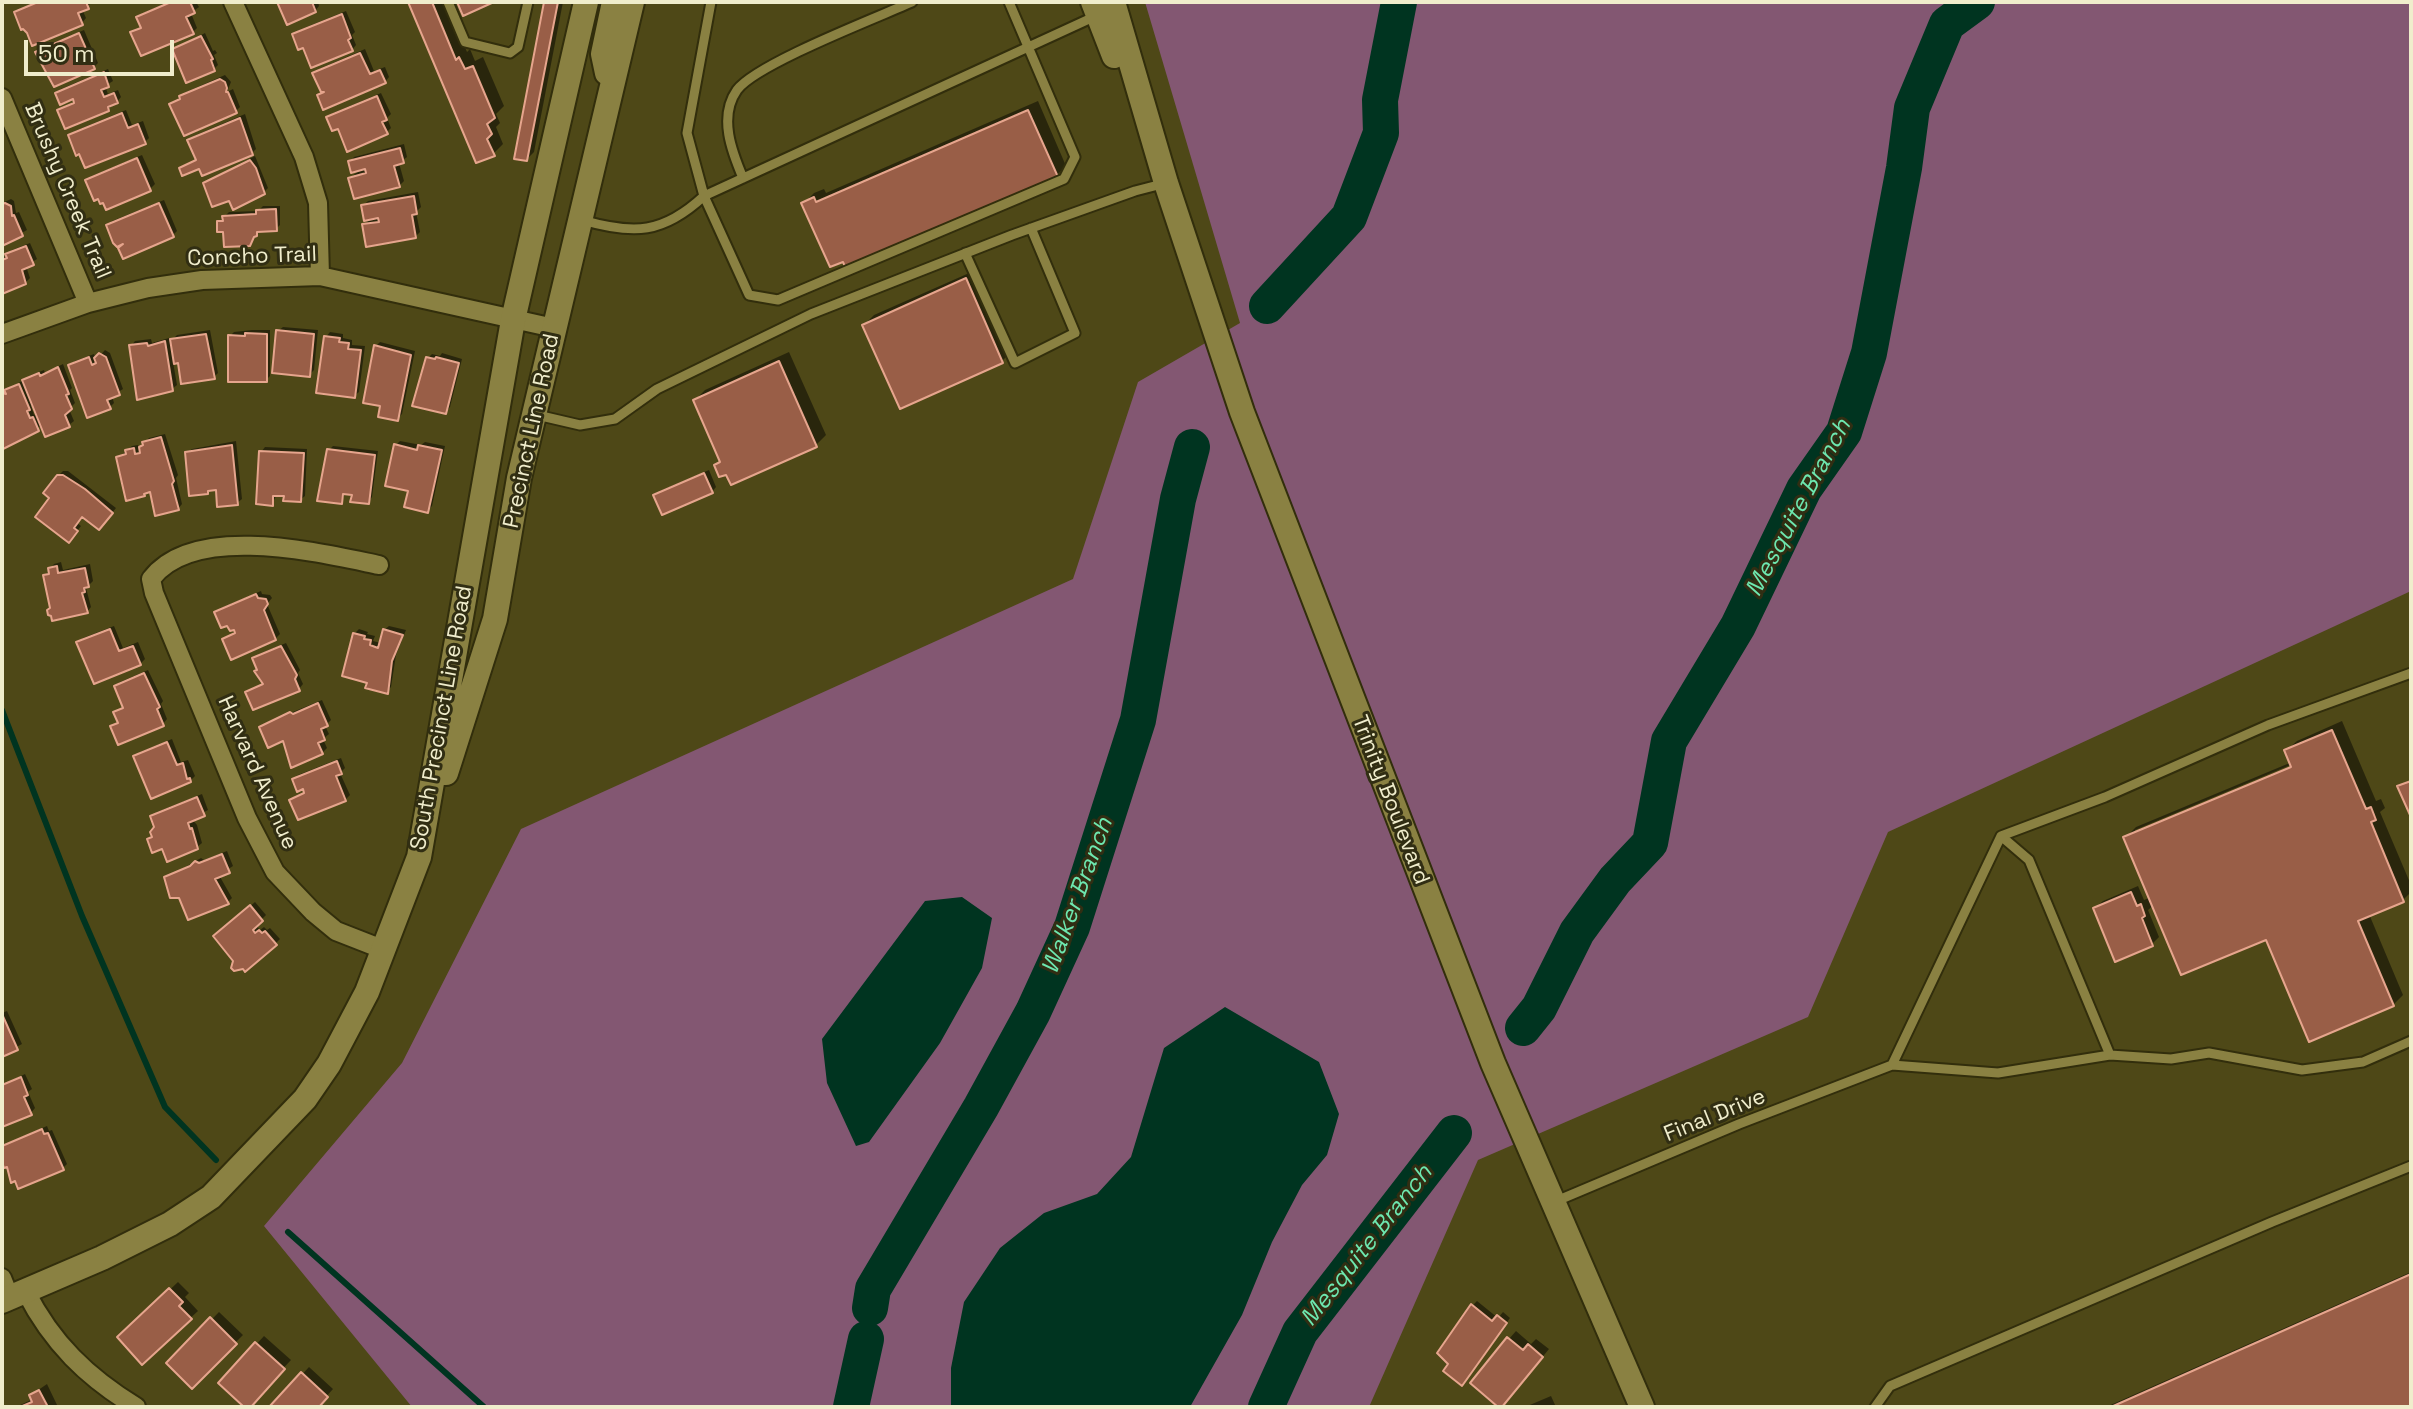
<!DOCTYPE html>
<html>
<head>
<meta charset="utf-8">
<style>
	body { margin:0 }
	#map { position:relative; width:2413px; height:1409px; overflow:hidden; background:#4e4817; font-family:"Space Grotesk",sans-serif }
	canvas { display:block }
	.frame { position:absolute; inset:0; border:4px solid #f0edcc; pointer-events:none }
	.scale { position:absolute; left:24px; top:40px; width:150px; height:36px; box-sizing:border-box; border:4px solid #f0edcc; border-top:0; padding-left:10px; font-size:24px; line-height:28px; white-space:nowrap; color:#f0edcc; -webkit-text-stroke:6px #312e13; paint-order:stroke }
</style>
</head>
<body>
<div id="map">
<canvas width="2413" height="1409"></canvas>
<div class="frame"></div>
<div class="scale">50 m</div>
</div>
<script>
const c = document.querySelector('canvas').getContext('2d');
c.lineJoin = 'round';
function fill(path, color) {
  c.fillStyle = color;
  c.fill(path, 'evenodd');
}
function stroke(path, color, width, dash) {
  c.strokeStyle = color;
  c.lineWidth = width;
  c.lineCap = dash ? 'butt' : 'round';
  c.setLineDash(dash || []);
  c.stroke(path);
}
function label(font, color, halo, rows, align = 'center') {
  c.font = font + ' "Space Grotesk",sans-serif';
  c.lineWidth = 6;
  c.setLineDash([]);
  c.textBaseline = 'middle';
  c.strokeStyle = halo;
  c.fillStyle = color;
  for (const [text, x, y, turn = 0] of rows) {
    c.save();
    c.translate(x, y);
    c.rotate((+turn || 0) * Math.PI / 180);
    c.textAlign = isNaN(turn) ? turn : align;
    if (halo) c.strokeText(text, 0, 0);
    c.fillText(text, 0, 0);
    c.restore();
  }
}
fill(new Path2D(`
	M1145,2H2411V591L1888,832L1808,1017L1478,1160L1369,1407H412L264,1226L402,1063L521,829L1073,579L1138,382L1240,323Z`), '#835772');
fill(new Path2D(`
	M962,897L992,918L982,968L940,1043L869,1142L856,1146L827,1083L822,1039L925,901Z
	M1225,1007L1319,1062L1339,1114L1327,1155L1302,1185L1272,1242L1242,1315L1190,1407H951V1368L964,1302L1000,1248L1044,1213L1097,1194L1131,1157L1164,1048Z`), '#003420');
fill(new Path2D(`
	M35,2H92V3L82,9L86,18L82,23L28,32L16,12Z
	M169,2H196L199,7L191,13L197,28L193,32L133,33L142,26L139,18L143,13Z
	M280,2H318L319,6L315,11Z
	M411,2H446L467,52L470,49L475,61L483,57L504,106L496,114L500,123L496,127L503,144L493,154Z
	M546,2H563L534,152L527,159Z
	M346,11L355,32L352,35L356,45L352,50L304,45L294,35L299,30Z
	M84,30L98,63L94,67L37,53L41,48Z
	M205,33L213,51L215,50L217,53L214,55L218,65L214,69L174,49Z
	M365,49L374,71L385,67L389,77L385,82L319,95L323,92L315,73L319,69Z
	M108,69L113,81L105,86L108,94L118,90L121,97L117,102L108,109L59,111L76,101L74,97L57,93L61,89Z
	M225,75L231,82L227,92L233,89L240,107L236,111L172,105L186,92Z
	M381,93L391,114L387,118L391,128L387,132L339,126L328,117L333,113Z
	M1038,101L1066,166L1056,176L847,267L804,203L814,193L824,189L826,193Z
	M126,110L132,125L143,121L149,138L145,142L80,152L70,135L75,131Z
	M245,114L256,149L252,153L181,168L197,159L190,140L194,136Z
	M404,144L407,157L399,163L404,181L399,186L351,178L361,168L350,162L354,157Z
	M142,155L155,184L150,189L107,207L87,180L92,176Z
	M255,156L268,188L264,192L230,199L205,183Z
	M418,192L421,207L416,212L420,232L415,237L364,225L372,217L363,206L368,201Z
	M11,199L14,201L16,213L19,212L27,230L2,244V203Z
	M164,200L177,231L173,235L130,239L108,226L112,221Z
	M263,206H280V225L276,229L261,230L249,244L225,230L219,222L229,212L258,211Z
	M30,243L37,259L26,266L30,278L25,283L2,292V258L8,256L12,250Z
	M976,270L1012,351L1002,361L901,406L864,325L874,315Z
	M283,327L318,330L314,370L309,375L278,331Z
	M210,330L218,373L214,377L180,360L173,362L177,385L172,389L131,346L135,341L151,339L152,343L169,338L170,342L177,335Z
	M252,330H270V376L266,380L230,336L234,332Z
	M330,332L343,334V338L352,340V345L365,346L359,392L354,396L326,337Z
	M380,342L415,351L402,414L398,418L382,405L376,346Z
	M105,350L110,353L123,389L112,396L114,403L110,407L70,366L75,361L94,354L96,360Z
	M789,352L826,435L816,445L727,472L716,466L721,460L695,400L705,390Z
	M442,353L462,359L450,407L446,412L428,358L432,354L440,356Z
	M63,364L72,388L70,390L75,403L69,409L74,421L69,425H43L4,446L2,389L6,388L7,391L29,376L44,370L45,373ZM34,403L38,413L34,415L31,406Z
	M165,434L178,475L176,478L182,504L178,509L151,490L144,495L118,458L132,446L138,445L139,449L149,438Z
	M236,441L242,499L237,503L218,488H211L207,492L187,453L192,449Z
	M400,441L421,445L425,442L445,446L432,506L427,511L410,489L396,445Z
	M333,446L378,451L372,497L368,502L354,493L346,492L341,502L329,450Z
	M265,447L307,449L305,496L300,500L277,494L272,504L261,452Z
	M709,470L716,487L712,492L656,496L660,491Z
	M63,471H68L116,508L104,523L83,515L77,523L81,526L73,536L52,498L58,476Z
	M61,562L63,570L90,564L93,581L86,588L91,607L87,612L52,608L45,576L54,564Z
	M261,591L262,594L270,595L272,598L267,604L280,634L275,639H225L236,631L235,627L217,612L221,608Z
	M114,626L123,648L138,642L145,659L140,664L79,643L83,638Z
	M389,626L406,630L396,655L391,687L387,691L369,681L354,634L359,629L368,632L367,634L375,636L373,641L381,643L384,630Z
	M286,643L300,670L298,673L303,684L299,689L247,692L264,683L254,659L259,654Z
	M148,670L163,701L161,704L167,719L163,724L112,727L119,721L115,712L124,706L116,686L120,682Z
	M322,700L331,720L325,726L329,734L323,739L327,748L322,753L261,728L266,723Z
	M2342,721L2376,801L2381,799L2385,808L2380,812L2411,885V892L2403,900L2369,914L2403,995L2393,1005L2267,937L2154,905L2148,910L2159,937L2152,944L2095,908L2103,901L2138,886L2144,900L2151,897L2126,837L2136,827L2292,762L2287,750L2297,741ZM2300,761L2301,765L2135,834V830Z
	M172,739L181,762L188,760L195,776L190,781L135,756L140,752Z
	M341,758L345,768L340,773L350,795L345,800H292L306,791L294,780L298,775Z
	M202,794L208,810L192,819L197,825L202,843L197,847L163,846L149,839L156,828L152,817L157,812Z
	M227,851L233,866L219,875L232,898L228,902L166,878L201,858L204,860Z
	M255,902L266,915L256,925L260,930L264,927L267,930L270,928L280,939L276,943L236,960L220,932Z
	M7,1011L22,1044L2,1055V1013Z
	M25,1074L32,1089L28,1092L35,1108L31,1113L2,1121V1085Z
	M47,1126L49,1131L52,1130L67,1164L63,1168L9,1164L2,1157L3,1145Z
	M2411,1272V1407H2106Z
	M178,1282L189,1293L185,1297L198,1311L142,1362L120,1337Z
	M1477,1301L1498,1318L1503,1312L1510,1318L1466,1379L1472,1306Z
	M219,1312L243,1335L192,1386L169,1363Z
	M1516,1331L1531,1344L1536,1339L1549,1349L1508,1399L1509,1339Z
	M264,1336L291,1360L247,1407L221,1383Z
	M309,1367L333,1389L317,1407H272Z
	M47,1384L58,1407H16L33,1399L31,1395Z
	M1551,1396L1556,1407H1525Z`), '#0007');
stroke(new Path2D(`
	M2,710L82,916L165,1107L216,1160
	M288,1232L484,1407`), '#003420', 6);
stroke(new Path2D(`
	M1267,306L1349,217L1381,133L1380,100L1399,2
	M1523,1028L1539,1008L1577,932L1615,880L1650,843L1669,741L1738,626L1804,489L1844,432L1869,353L1904,168L1912,108L1947,24L1977,2
	M870,1308L873,1289L981,1107L1033,1012L1072,927L1138,720L1178,499L1192,447
	M851,1407L866,1339
	M1266,1407L1300,1332L1454,1133`), '#003420', 36);
const building = new Path2D(`
	M38,2H86L89,9L78,13L83,25L32,46L27,33L23,29L21,30L14,12Z
	M171,2H190L195,13L186,17L194,34L141,56L130,32L141,28L136,17Z
	M277,2H312L316,12L287,25Z
	M408,2H432L456,60L459,57L465,69L473,66L495,118L487,124L492,134L487,139L495,156L476,163Z
	M457,2H494L463,16Z
	M544,2H558L527,161L514,159Z
	M342,14L351,38L348,40L353,51L311,68L303,48L298,50L292,34Z
	M79,33L95,69L54,87L35,52Z
	M201,36L213,59L211,60L215,71L186,83L172,49Z
	M360,53L370,74L380,70L386,83L323,110L317,95L324,92H321L312,73Z
	M104,72L109,87L101,90L104,97L114,93L118,103L108,107L109,111L65,129L57,110L74,103L73,99L60,105L55,93Z
	M220,79L225,82L227,88L226,92H228L237,113L184,136L169,104L180,99L179,96Z
	M377,96L387,120L382,122L388,134L347,152L338,129L332,131L326,117Z
	M1028,110L1058,177L846,269L843,262L830,267L801,203L814,197L816,202Z
	M122,113L128,128L138,124L146,144L85,168L79,154L76,156L68,135Z
	M240,118L253,155L202,176L199,169L182,176L179,168L196,160L187,140Z
	M400,148L404,163L394,166L400,187L354,199L348,178L366,173L365,169L351,173L348,161Z
	M137,158L151,191L106,210L103,203L100,204L98,199L94,201L85,180Z
	M250,160L256,168L265,194L233,210L229,201L212,207L203,183Z
	M414,196L417,214L412,215L416,238L366,247L362,224L379,222L378,218L364,221L361,205Z
	M5,203L11,206L12,216L14,215L23,236L2,246V204Z
	M159,203L174,237L123,259L118,248L123,244L117,247L113,243L106,225Z
	M276,209L277,231L257,232V236L254,237L250,246L224,247L223,232H217V221H223L222,216L256,214V210Z
	M26,246L34,265L22,270L26,284L2,294V260L7,258L5,254Z
	M966,278L1003,363L900,409L862,325Z
	M276,330L314,334L310,377L272,373Z
	M245,333L267,334V382H228V335L245,336Z
	M206,334L215,379L181,384L178,363L174,364L170,339Z
	M324,336L340,338L339,342L349,343L348,349L361,350L355,398L316,393Z
	M165,341L173,391L137,400L129,345L147,343L148,346Z
	M374,345L411,355L398,421L378,417L380,406L363,403Z
	M99,353L106,357L120,395L107,400L111,409L87,418L68,365L89,357L92,365L96,363L94,358Z
	M426,357L435,359L436,357L459,363L446,414L412,406Z
	M779,361L817,447L731,485L726,475L719,477L714,465L720,462L693,400Z
	M58,367L69,394L66,395L72,409L65,415L70,427L45,437L22,380L39,373L40,376Z
	M19,384L30,410L27,411L30,418L33,417L39,431L3,449L2,393L6,394L4,390Z
	M161,437L174,481L172,484L179,510L155,516L150,492L144,494L145,496L126,501L116,457L126,454L125,450L134,448L135,454L140,453L139,447L143,445L142,442Z
	M394,444L417,450L418,445L442,450L428,513L404,507L408,491L385,486Z
	M232,445L238,505L217,507L216,490L208,491V494L189,496L185,452Z
	M327,449L375,455L369,504L350,502L352,495L343,494L342,504L317,501Z
	M259,451L304,453L301,502L283,501L284,496H273V506L256,504Z
	M704,473L713,493L662,515L653,495Z
	M57,475H63L85,489L113,513L99,530L82,517L74,528L78,531L69,543L35,517L49,498L43,493Z
	M57,566L58,573L85,568L89,587L84,588L85,592L82,593L88,613L52,621L51,616L48,615L47,610L50,608L43,575L49,574L48,568Z
	M256,594L258,598L266,599L268,604L264,610L276,640L231,660L222,639L235,633L234,630L230,631L227,626L221,628L214,612Z
	M110,629L119,651L133,646L141,665L94,684L76,642Z
	M383,629L403,635L392,661L388,694L365,688L367,683L342,676L353,633L365,636L364,639L371,640L370,645L378,648Z
	M281,646L297,675L295,679L300,691L253,710L245,692L263,684L254,671L257,670L252,658Z
	M144,673L160,707L157,709L164,726L118,745L110,726L118,723L113,712L123,708L114,686Z
	M318,703L328,726L321,729L325,740L318,743L323,754L291,768L283,741L268,748L259,727L290,712L293,714Z
	M2332,730L2366,809L2371,807L2376,820L2371,822L2404,902L2358,921L2394,1006L2309,1042L2266,940L2181,975L2123,837L2291,767L2284,750Z
	M167,742L177,765L183,763L187,779L190,778L191,782L151,799L133,756Z
	M337,761L342,774L336,776L346,801L298,820L289,800L304,793L303,789L297,792L292,779Z
	M2411,781V815H2410L2397,786Z
	M197,797L205,816L188,823L190,829L192,828L198,849L167,862L162,849L152,853L147,839L152,837L150,832L154,827L150,816Z
	M222,854L230,873L215,879L229,904L188,920L179,898H170L164,877L190,866L195,861L199,863Z
	M2131,892L2137,906L2141,904L2145,916L2142,918L2153,946L2115,962L2093,908Z
	M250,905L263,921L253,930L255,933L259,930L262,933L265,931L277,945L245,972L243,969L234,971L231,968L233,961L213,936Z
	M2,1014L18,1050L2,1057Z
	M21,1077L28,1095L24,1097L32,1115L2,1127V1085Z
	M42,1129L44,1134L48,1133L64,1170L18,1189L15,1181L11,1183L7,1167L4,1168L2,1162V1146Z
	M2411,1274V1407H2111Z
	M169,1288L183,1302L179,1306L192,1319L142,1365L117,1337Z
	M1471,1304L1492,1321L1497,1315L1507,1323L1462,1386L1443,1371L1448,1364L1437,1353Z
	M210,1317L237,1344L192,1389L166,1363Z
	M1507,1337L1523,1350L1528,1344L1543,1357L1502,1407H1498L1470,1383Z
	M255,1342L285,1369L251,1407H244L218,1383Z
	M301,1372L328,1397L319,1407H269Z
	M39,1390L48,1407H20L32,1402L29,1395Z`);
fill(building, '#995e47');
stroke(building, '#e6a58d', 2);
const lane = new Path2D(`
	M448,2L465,42L510,53L518,47L528,2
	M1009,2L1075,157L1064,179L778,300L749,295L704,196L1098,15
	M743,178C732,152 718,117 737,90C756,64 876,18 912,2
	M582,220C634,235 663,234 704,196L687,133L711,2
	M965,253L1015,363L1075,333L1031,228
	M537,415L580,425L615,419L657,389L811,314L1012,235L1135,191L1166,183
	M2001,836L2105,797L2268,725L2411,673
	M2110,1055L2171,1059L2209,1053L2302,1070L2363,1062L2411,1041
	M1554,1202L1739,1124L1892,1065L1998,1073L2110,1055L2029,860L2001,836L1892,1065
	M1875,1407L1890,1386L2272,1222L2411,1166`);
const street = new Path2D(`
	M233,2L304,157L318,203L320,276
	M2,98L88,303
	M2,334L88,303L148,288L202,280L320,276L554,328
	M379,565C320,553 194,522 151,579L154,593L247,818L275,872L313,912L336,931L382,949
	M2,1278L10,1298
	M26,1292C52,1343 87,1377 136,1407`);
const secondary = new Path2D(`
	M1093,2L1114,56
	M1113,2L1166,183L1242,412L1493,1063L1642,1407
	M607,73L603,54L614,2
	M446,773L495,619L519,478L632,2
	M2,1301L102,1258L170,1224L211,1197L305,1099L329,1064L367,992L419,857L513,320L586,2`);
stroke(lane, '#322e0c', 13);
stroke(street, '#322e0c', 22);
stroke(secondary, '#322e0c', 28);
stroke(lane, '#8a8142', 9);
stroke(street, '#8a8142', 18);
stroke(secondary, '#8a8142', 24);
label('22px', '#f0edcc', '#312e13', [
	["Brushy Creek Trail",67,191,67],
	["Concho Trail",252,257,-2],
	["Precinct Line Road",532,431,-78],
	["South Precinct Line Road",442,718,-80],
	["Harvard Avenue",257,773,66],
	["Trinity Boulevard",1390,800,69],
	["Final Drive",1715,1116,-22]
]);
label('italic 24px', '#6de7af', '#312e13', [
	["Mesquite Branch",1799,508,-62],
	["Walker Branch",1078,896,-70],
	["Mesquite Branch",1367,1246,-52]
]);
</script>
</body>
</html>
